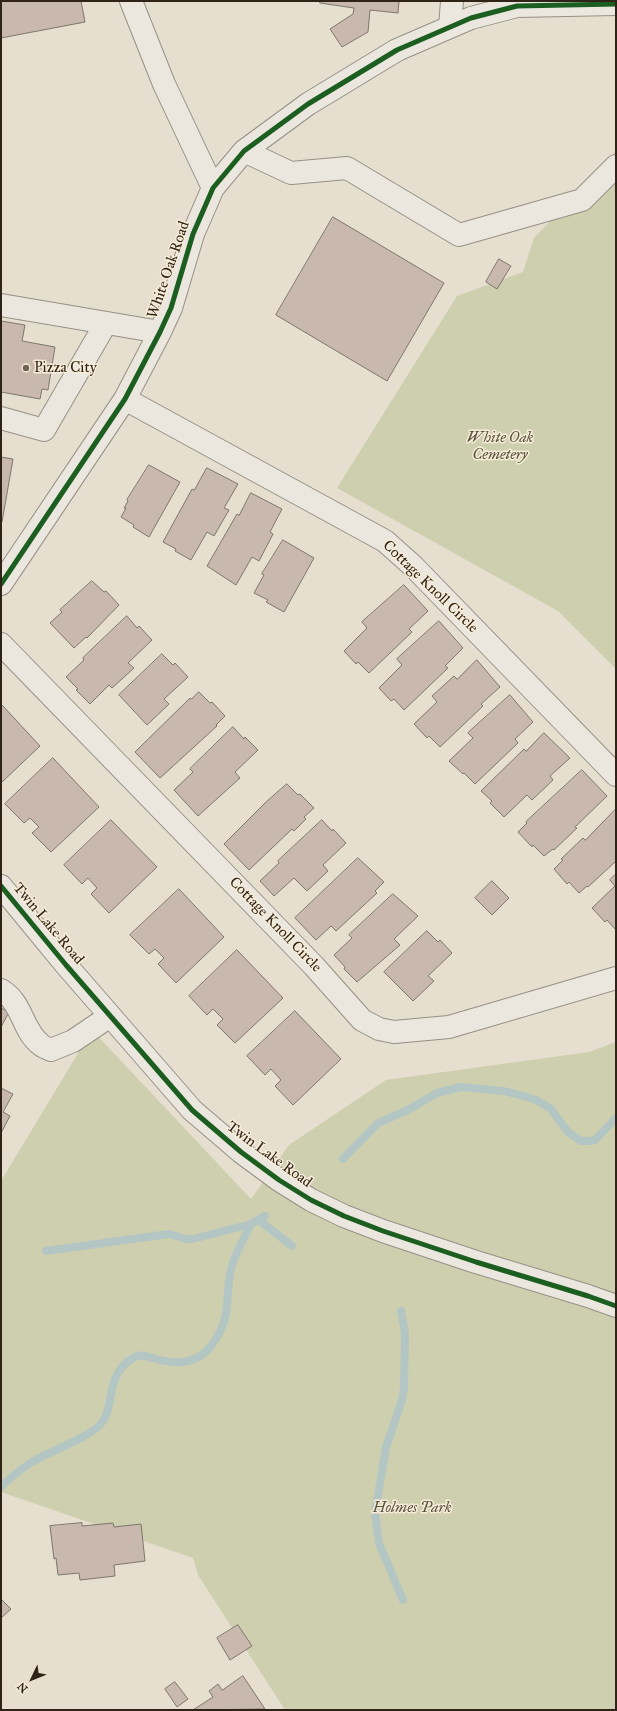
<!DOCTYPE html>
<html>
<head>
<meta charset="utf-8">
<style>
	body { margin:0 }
	#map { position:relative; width:617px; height:1711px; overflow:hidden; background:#e6dece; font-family:"IM FELL Great Primer",serif }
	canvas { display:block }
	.frame { position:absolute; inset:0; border:2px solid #2e2316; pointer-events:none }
	.north { position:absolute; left:12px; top:1659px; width:40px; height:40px; -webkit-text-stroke:3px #f6ecd8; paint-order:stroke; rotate:227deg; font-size:11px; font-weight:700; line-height:16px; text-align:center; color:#2e2316 }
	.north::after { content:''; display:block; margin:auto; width:14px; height:18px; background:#2e2316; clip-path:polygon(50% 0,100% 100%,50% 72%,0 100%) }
</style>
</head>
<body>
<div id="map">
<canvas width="617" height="1711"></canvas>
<div class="frame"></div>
<div class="north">N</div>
</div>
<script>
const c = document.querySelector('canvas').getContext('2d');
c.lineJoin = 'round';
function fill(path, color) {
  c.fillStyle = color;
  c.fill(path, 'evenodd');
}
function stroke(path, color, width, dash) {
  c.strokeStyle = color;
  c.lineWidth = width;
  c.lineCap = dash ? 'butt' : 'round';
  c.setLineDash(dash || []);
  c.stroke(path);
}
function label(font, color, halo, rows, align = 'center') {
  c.font = font + ' "IM FELL Great Primer",serif';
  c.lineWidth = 3;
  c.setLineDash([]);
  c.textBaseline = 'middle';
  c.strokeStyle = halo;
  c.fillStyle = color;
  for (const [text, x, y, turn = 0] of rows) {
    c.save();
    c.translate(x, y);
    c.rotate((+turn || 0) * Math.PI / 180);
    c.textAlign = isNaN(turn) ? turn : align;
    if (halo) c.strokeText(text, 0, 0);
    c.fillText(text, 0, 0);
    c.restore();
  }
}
fill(new Path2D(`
	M616,151V669L558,611L337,488L457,296L523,272L534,238Z
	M92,1030L251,1199L289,1145L386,1080L589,1052L616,1042V1710H285L198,1575L193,1558L1,1492V1181Z`), '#cecfae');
stroke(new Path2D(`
	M343,1159L378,1123L406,1111L437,1093L461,1087L504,1091L534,1099L550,1108L568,1132L581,1141H589L595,1140L616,1118
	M259,1220L292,1246
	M46,1251L169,1234L186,1239H193L251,1224L265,1216
	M401,1311L405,1333L404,1388L402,1400L386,1447L375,1513L379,1543L403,1600
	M1,1487C10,1478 21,1469 32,1462C49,1452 69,1445 86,1435C90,1432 95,1430 99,1426C117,1407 103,1376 133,1358C140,1353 149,1357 156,1359C177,1365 197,1364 211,1346C233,1317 224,1301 231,1269C234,1255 245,1237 251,1224`), '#b4c6c3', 8);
const building = new Path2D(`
	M1,1H81L85,22L1,38Z
	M320,1H399L398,13L370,10L368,32L342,47L330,29L353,14L354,8L320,3Z
	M333,217L444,283L387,381L276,315Z
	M499,259L511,266L497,289L486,282Z
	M1,321L25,325L22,341L55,347L48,390L42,389L40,399L1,392Z
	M1,457L13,459L2,522H1Z
	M149,465L180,482L149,537L133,527L134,525L121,517L126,508H124L128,501L127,500Z
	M207,468L238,484L224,508L229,510L214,536L207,532L191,560L175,551L176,549L163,542L192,489L194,490Z
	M251,493L282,509L270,532L273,534L259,561L252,557L236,585L207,566L237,514L239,515Z
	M283,540L314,558L284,612L266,602L268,600L254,593L264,575L262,574Z
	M92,581L104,592L106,591L119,605L87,638L86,637L74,648L50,623L62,612L60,610Z
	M404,585L428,611L409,629L412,632L369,673L358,662L356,664L344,651L367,628L362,622Z
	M127,616L137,628L139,626L152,640L128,663L134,668L112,688L109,685L90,704L76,690L78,689L66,677L84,660L83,658Z
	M439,621L463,648L445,666L448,668L404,710L394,699L391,701L379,688L402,665L397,659Z
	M162,654L173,665L175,663L188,677L164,699L169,704L147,725L119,695Z
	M477,660L500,687L481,704L483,706L440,747L429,736L427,738L414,724L437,702L432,696L454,676L457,679Z
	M199,692L210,703L212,702L225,716L216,725L217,726L160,778L135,752L190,698L191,699Z
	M510,695L533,722L515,739L518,743L475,784L464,773L463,774L449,761L473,738L468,733Z
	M1,704L40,746L1,783Z
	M233,727L244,739L245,737L258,750L235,772L240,778L198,816L174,790L193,772L190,769Z
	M544,733L570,758L550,776L553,780L532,800L527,795L504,817L490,803L492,801L481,791L524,749L526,751Z
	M53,758L99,807L51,852L32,833L39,827L30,818L24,823L5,804Z
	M582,770L607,796L575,827L577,828L554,850L553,849L544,856L533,845L532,847L518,832L527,823L526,822Z
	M287,784L298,795L300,794L314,808L304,817L306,819L294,831L292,829L249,870L224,844L266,802Z
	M616,809V861L588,887L587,886L579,893L569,882L567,884L554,869L563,860L561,859L583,838L585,840Z
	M111,820L157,867L109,913L91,894L97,888L88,878L82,884L64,865Z
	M322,820L332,831L333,829L346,843L323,865L328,871L307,891L294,878L274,896L260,881L279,863L278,861Z
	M358,858L384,882L375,891L377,893L336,931L331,926L316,940L295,918Z
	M616,874V930L607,920L605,922L592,908L615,886L610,880Z
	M492,881L509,898L492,915L475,898Z
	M179,889L224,937L176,983L158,964L164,958L155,949L149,954L130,935Z
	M393,894L418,916L394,939L400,945L357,982L344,969L345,967L334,955L352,938L349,935Z
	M427,931L438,942L440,940L452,953L428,976L434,981L413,1001L384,972Z
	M237,950L283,998L235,1043L217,1025L223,1019L213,1009L207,1015L189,996Z
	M1,1008L9,1012L1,1027Z
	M295,1011L341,1059L293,1105L275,1086L281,1080L271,1069L265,1075L247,1056Z
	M1,1088L13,1094L3,1112L10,1116L1,1133Z
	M82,1523V1526L113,1523L114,1527L141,1524L145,1561L114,1565L115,1576L80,1580L79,1573L58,1575L56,1558L54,1559L50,1526Z
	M1,1599L11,1609L1,1618Z
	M238,1625L252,1646L230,1660L217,1638Z
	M243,1676L265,1709L193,1710L213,1697L209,1691L218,1684L222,1690Z
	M175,1682L188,1699L177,1707L165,1689Z`);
fill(building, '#c9b8ae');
stroke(building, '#7c776d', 1);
const minor = new Path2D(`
	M131,1L164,84L213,188
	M450,27L452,1
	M244,151L291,173L347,168L459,235L582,200L616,166
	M1,305L160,332
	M125,399L385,541L413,566L616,775
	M1,418L44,430L106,323
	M1,584L125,399L160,332L171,308L193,234L213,188L244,151L308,104L397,50L471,18L517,6L616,4
	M1,644L314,966L362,1020L379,1029L394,1032L449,1027L616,978
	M1,886L66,965L192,1110L241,1152L279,1180L311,1200L344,1216L383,1231L476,1262L588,1296L616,1306
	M1,990C23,1003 22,1030 40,1044C43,1047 47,1048 51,1050L73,1041L110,1016`);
stroke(minor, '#969086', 24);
stroke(minor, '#ebe7df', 22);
stroke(new Path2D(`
	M1,584L125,399L160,332L171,308L193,234L213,188L244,151L308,104L397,50L471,18L517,6L616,4
	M1,886L66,965L192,1110L241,1152L279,1180L311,1200L344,1216L383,1231L476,1262L588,1296L616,1306`), '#1b5e20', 5);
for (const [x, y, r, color] of [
	[26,368,4,"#6e6456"]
]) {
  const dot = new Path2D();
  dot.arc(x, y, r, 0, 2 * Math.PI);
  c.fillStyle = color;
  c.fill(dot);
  stroke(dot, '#f6ecd8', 1.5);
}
label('15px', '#2e2316', '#f6ecd8', [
	["White Oak Road",169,270,-71],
	["Cottage Knoll Circle",430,587,44],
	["Twin Lake Road",48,924,50],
	["Cottage Knoll Circle",275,925,46],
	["Twin Lake Road",269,1155,36]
]);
label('15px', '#2e2316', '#f6ecd8', [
	["Pizza City",34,368]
], 'left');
label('italic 15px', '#58533c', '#f6ecd8', [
	["White Oak",500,438],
	["Cemetery",500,455],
	["Holmes Park",412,1508]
]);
</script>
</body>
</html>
